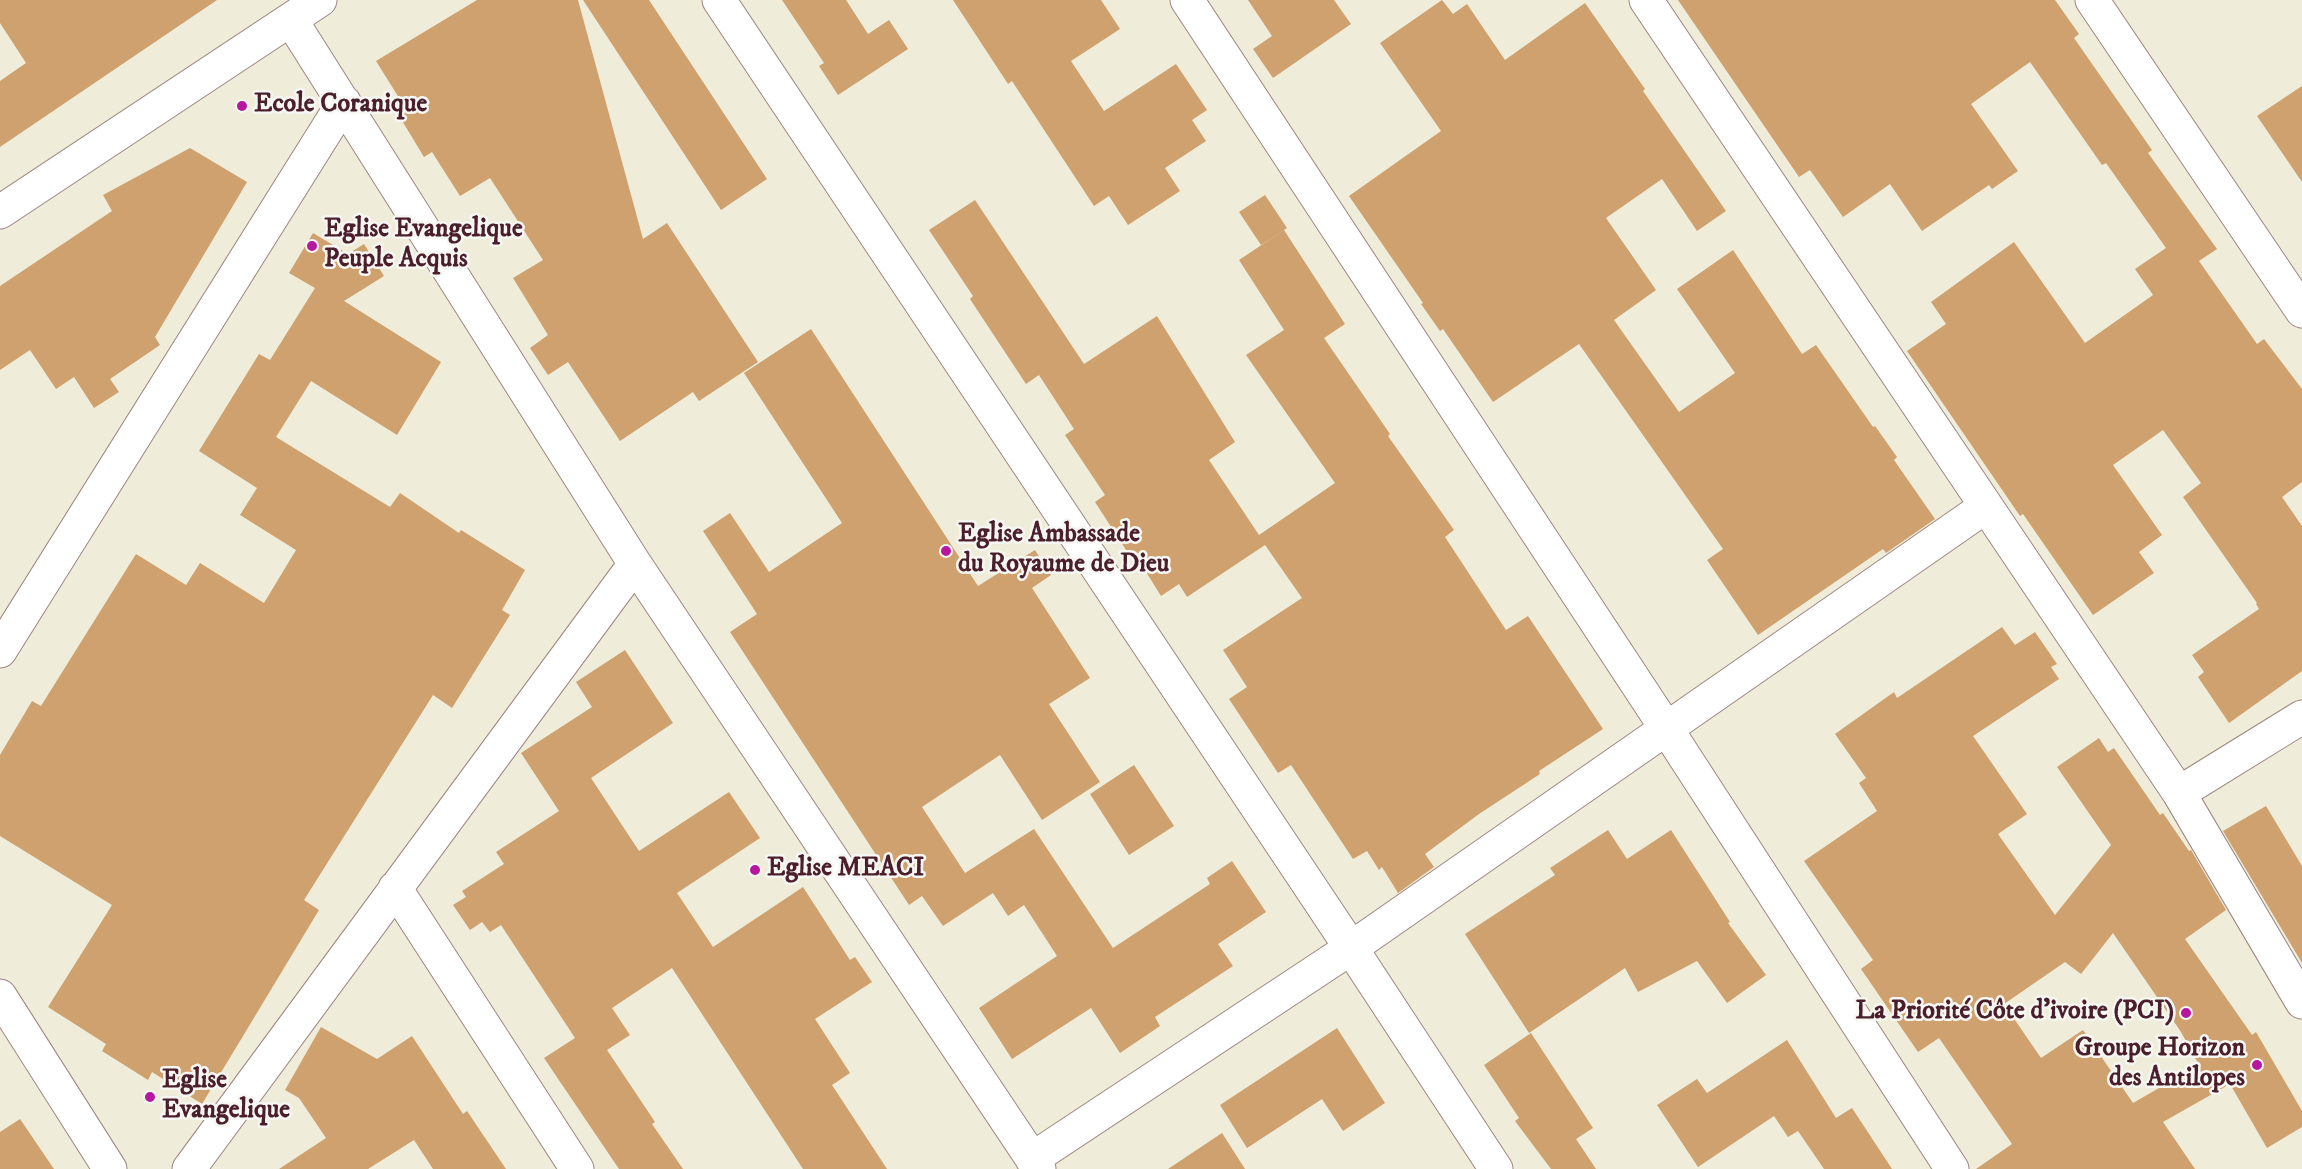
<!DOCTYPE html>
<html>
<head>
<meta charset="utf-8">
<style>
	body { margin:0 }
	canvas { display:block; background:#efecd9 }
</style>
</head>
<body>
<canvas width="2302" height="1169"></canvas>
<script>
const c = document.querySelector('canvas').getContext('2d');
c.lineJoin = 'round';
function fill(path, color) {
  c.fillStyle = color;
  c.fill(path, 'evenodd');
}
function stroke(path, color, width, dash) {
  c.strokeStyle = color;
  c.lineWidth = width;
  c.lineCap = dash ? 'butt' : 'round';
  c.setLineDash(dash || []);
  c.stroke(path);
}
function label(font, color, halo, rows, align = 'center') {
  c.font = font + ' "IM FELL DW Pica",serif';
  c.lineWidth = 5;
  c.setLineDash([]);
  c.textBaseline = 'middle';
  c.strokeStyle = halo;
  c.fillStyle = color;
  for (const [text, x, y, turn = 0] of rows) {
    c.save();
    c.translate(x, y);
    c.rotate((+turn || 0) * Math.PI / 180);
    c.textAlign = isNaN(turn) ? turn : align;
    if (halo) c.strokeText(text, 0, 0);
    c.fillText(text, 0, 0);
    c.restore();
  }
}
fill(new Path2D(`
	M0,0H217L0,147V81L26,63L0,23Z
	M477,0H578L643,239L667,223L758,362L699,401L693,392L620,441L568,362L548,375L530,348L548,335L513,278L543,260L490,178L460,196L432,152L424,157L398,114L406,109L376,61Z
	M583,0H649L767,179L721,210Z
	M782,0H846L868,34L889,20L908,49L838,95L819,66L824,63Z
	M953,0H1101L1120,29L1071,61L1104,111L1176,64L1207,110L1192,120L1206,141L1165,168L1180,191L1128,225L1109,196L1094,206L1012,81L1008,84Z
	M1248,0H1334L1351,24L1273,78L1253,49L1272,36Z
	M1442,0L1453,14L1467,4L1505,60L1585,3L1645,89L1643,91L1726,211L1697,231L1662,179L1606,218L1656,290L1614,320L1679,412L1735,373L1677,289L1733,250L1802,354L1816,345L1873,427L1875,426L1897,457L1894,460L1935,519L1886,553L1883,549L1758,635L1707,560L1723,549L1579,344L1493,402L1443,329L1440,331L1421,304L1423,303L1349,196L1441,131L1380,43Z
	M1678,0H2055L2079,34L2074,38L2152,150L2148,153L2217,249L2199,261L2257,344L2264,339L2302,389V482L2282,497L2302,526V671L2229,723L2198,677L2204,672L2192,655L2259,609L2256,604L2257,603L2183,497L2201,483L2163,430L2113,465L2162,535L2139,552L2154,573L2093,615L2023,514L2020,516L1907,351L1946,324L1931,302L2014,242L2085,343L2153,295L2135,269L2166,248L2106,163L2102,165L2030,62L1971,104L2018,171L1992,189L1989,185L1922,231L1890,184L1843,217L1810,170L1799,177Z
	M2302,86V182L2257,116Z
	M190,148L247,182L155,337L160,345L110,379L119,392L94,408L74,377L56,389L30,350L0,370V286L112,211L103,195Z
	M1265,195L1287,228L1261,245L1239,212Z
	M975,200L1084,364L1157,316L1235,442L1209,460L1259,535L1335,483L1246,355L1284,330L1239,260L1284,230L1345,324L1324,338L1390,434L1388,436L1454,530L1445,537L1506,630L1528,616L1603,729L1539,771L1540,774L1479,814L1425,854L1434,867L1398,893L1382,867L1379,870L1367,851L1353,859L1291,765L1278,773L1229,699L1247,687L1223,650L1302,598L1265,545L1187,597L1179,584L1161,596L1143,567L1139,570L1095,502L1105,495L1065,435L1074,429L1039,375L1026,384L970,299L973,296L929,230Z
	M313,233L348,254L364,244L384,276L344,301L441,362L397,435L311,381L276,437L390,507L400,493L459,533L461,530L525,570L502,610L510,615L452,708L433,695L304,900L319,910L202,1104L152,1072L148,1080L102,1051L106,1044L48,1007L112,905L0,836V755L32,701L41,706L136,554L186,585L200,563L264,603L296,550L240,515L257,488L199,451L259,354L270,360L315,288L289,273Z
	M811,329L978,586L1035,550L1051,575L1032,588L1090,678L1049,704L1100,782L1042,820L1000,755L922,807L965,873L1034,829L1113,948L1210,884L1207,878L1232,861L1266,912L1218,944L1233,966L1155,1017L1160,1026L1120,1053L1091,1008L1012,1059L979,1008L1057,956L1024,905L1008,916L993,893L943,926L922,896L909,905L730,632L757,614L703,531L730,513L769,572L842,523L744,373Z
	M2002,627L2015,645L2035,632L2057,664L2051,667L2059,679L1973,736L2027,814L1998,834L2055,915L2111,845L2057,767L2099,738L2108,752L2114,748L2160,815L2163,813L2189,851L2191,850L2226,910L2185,939L2252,1035L2256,1032L2302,1111V1127L2267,1148L2230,1084L2163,1122L2195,1169H1976L2012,1144L1939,1038L1918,1052L1861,969L1873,960L1804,861L1877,811L1859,783L1866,778L1835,734L1894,692L1897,698ZM2113,933L2181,1032L2199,1065L2133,1103L2083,1030L2041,1058L2004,1004L2065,962L2081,974Z
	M625,650L673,723L591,778L639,851L729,792L760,838L677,893L713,947L803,887L850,960L855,957L872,982L815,1019L850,1073L832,1085L887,1169H803L672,968L612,1008L630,1035L607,1050L655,1122L652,1124L683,1169H619L544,1058L575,1038L501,925L490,932L482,922L470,930L453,905L466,897L462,891L504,864L496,852L559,811L521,753L592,707L576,682Z
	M1134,765L1174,826L1129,855L1090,794Z
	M2266,806L2302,866V963L2223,831Z
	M1608,830L1627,859L1671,830L1730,922L1728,923L1766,975L1727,1003L1697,961L1638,992L1625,968L1529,1033L1465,934L1555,875L1550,868Z
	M321,1027L377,1059L412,1036L463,1114L467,1111L506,1169H433L414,1140L368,1169H279L326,1138L299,1098L285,1090Z
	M1337,1028L1385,1103L1343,1131L1322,1099L1247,1148L1220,1105Z
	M1531,1033L1593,1128L1576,1139L1596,1169H1551L1515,1121L1519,1118L1484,1065Z
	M1787,1040L1836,1118L1852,1108L1892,1169H1824L1798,1131L1788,1137L1774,1116L1698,1167L1657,1105L1697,1079L1707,1093Z
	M20,1119L54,1169H0V1132Z
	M1222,1133L1245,1169H1168Z`), '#cea16e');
const minor = new Path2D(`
	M719,0L1351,948L1496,1169
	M1187,0L1666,728L1952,1169
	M1646,0L2179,793L2302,1002
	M2092,0L2302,311
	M291,20L635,564L1039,1169
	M0,212L320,0
	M0,651L344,102
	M2179,793L2302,717
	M395,888L577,1169
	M0,996L110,1169
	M1032,1159L1351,948L1985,507
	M189,1169L635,564`);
stroke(minor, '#9c8682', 35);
stroke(minor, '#fff', 33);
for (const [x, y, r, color] of [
	[242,106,6,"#b5179e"],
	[312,246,6,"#b5179e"],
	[946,551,6,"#b5179e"],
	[755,870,6,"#b5179e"],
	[2186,1013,6,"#b5179e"],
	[2257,1065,6,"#b5179e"],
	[150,1097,6,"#b5179e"]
]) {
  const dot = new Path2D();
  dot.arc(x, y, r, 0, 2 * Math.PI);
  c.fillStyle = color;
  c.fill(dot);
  stroke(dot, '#f6f6f2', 2);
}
label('bold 26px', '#4a1f2b', '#f6f6f2', [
	["Ecole Coranique",254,106],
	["Eglise Evangelique",324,231],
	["Peuple Acquis",324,261],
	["Eglise Ambassade",958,536],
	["du Royaume de Dieu",958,566],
	["Eglise MEACI",767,870],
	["La Priorité Côte d'ivoire (PCI)",2174,1013,"right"],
	["Groupe Horizon",2245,1050,"right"],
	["des Antilopes",2245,1080,"right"],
	["Eglise",162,1082],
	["Evangelique",162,1112]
], 'left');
</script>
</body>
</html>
